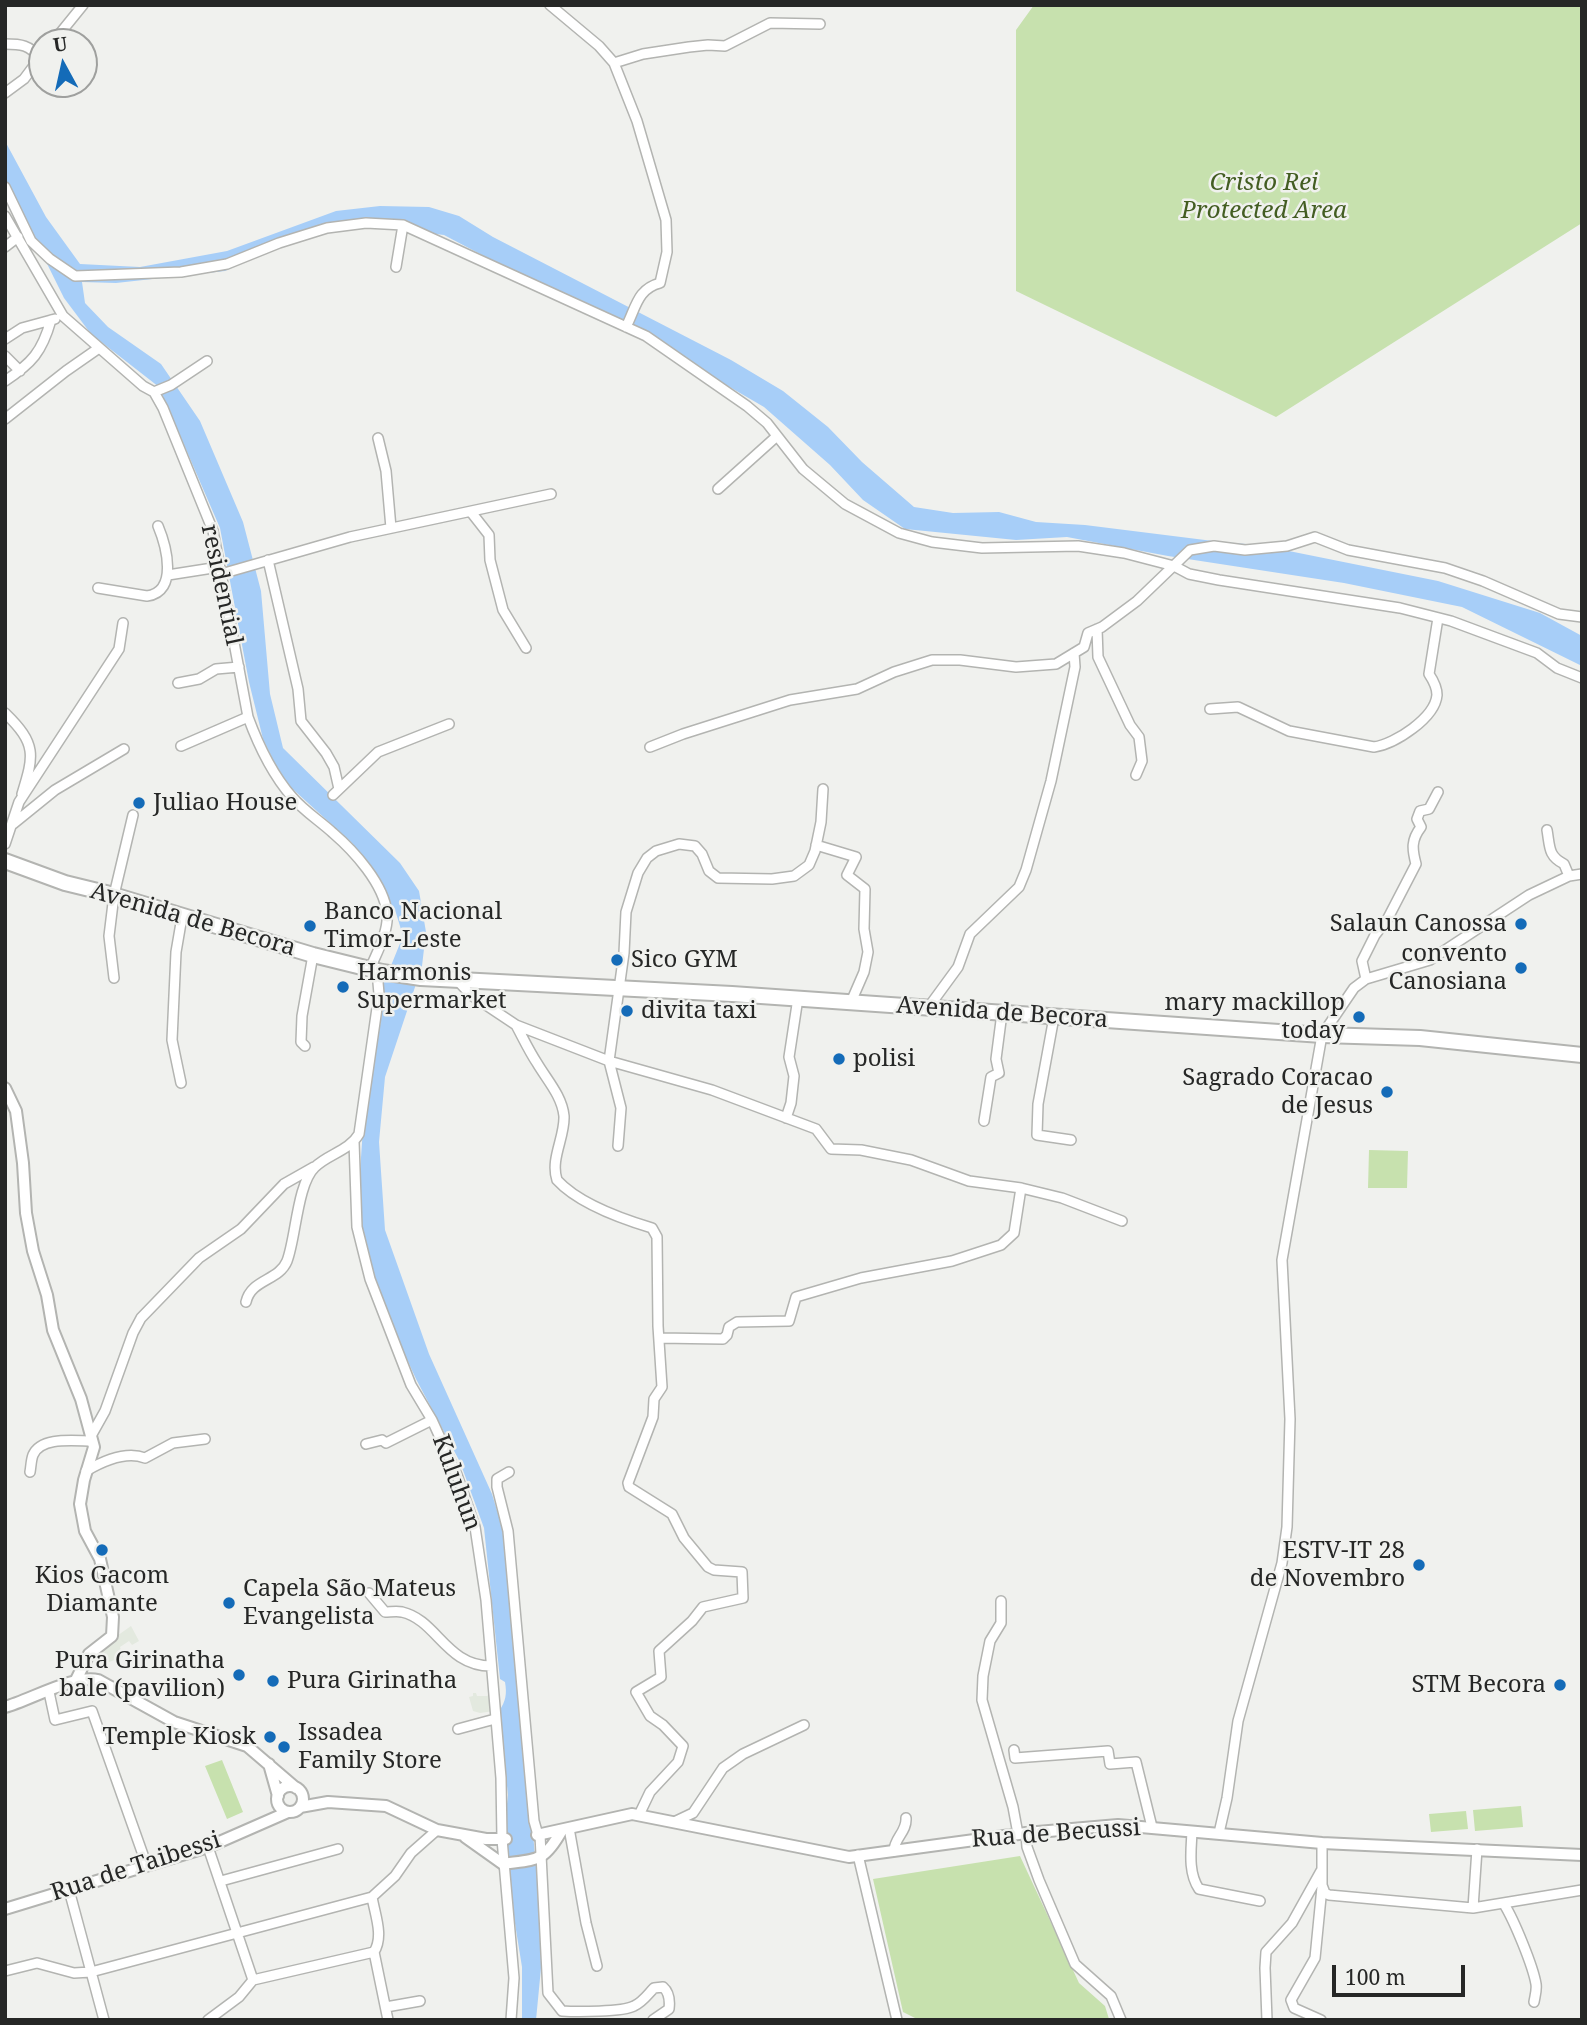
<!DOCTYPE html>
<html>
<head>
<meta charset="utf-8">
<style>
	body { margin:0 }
	#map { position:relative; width:1587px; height:2025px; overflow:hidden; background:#f0f1ee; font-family:"Noto Serif",serif }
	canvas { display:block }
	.frame { position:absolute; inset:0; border:7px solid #262726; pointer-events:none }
	.north { position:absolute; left:28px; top:28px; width:70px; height:70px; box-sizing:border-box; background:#f0f1ee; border:2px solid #9fa09e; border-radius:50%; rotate:352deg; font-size:19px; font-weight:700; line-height:28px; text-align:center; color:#262726 }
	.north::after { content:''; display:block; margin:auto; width:24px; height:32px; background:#146bb8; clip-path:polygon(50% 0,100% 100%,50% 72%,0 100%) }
	.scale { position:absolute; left:1332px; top:1965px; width:133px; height:32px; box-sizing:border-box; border:4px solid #262726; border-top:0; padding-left:9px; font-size:21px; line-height:24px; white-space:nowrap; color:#262726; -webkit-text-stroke:5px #f0f1ee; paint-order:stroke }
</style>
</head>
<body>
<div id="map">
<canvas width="1587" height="2025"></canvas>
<div class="frame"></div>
<div class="north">U</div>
<div class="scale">100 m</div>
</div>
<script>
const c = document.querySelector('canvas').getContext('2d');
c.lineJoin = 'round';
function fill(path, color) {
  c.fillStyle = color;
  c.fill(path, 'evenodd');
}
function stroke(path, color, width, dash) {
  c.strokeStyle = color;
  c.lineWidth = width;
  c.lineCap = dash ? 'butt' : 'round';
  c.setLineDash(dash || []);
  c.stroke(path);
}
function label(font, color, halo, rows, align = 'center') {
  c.font = font + ' "Noto Serif",serif';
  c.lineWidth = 5;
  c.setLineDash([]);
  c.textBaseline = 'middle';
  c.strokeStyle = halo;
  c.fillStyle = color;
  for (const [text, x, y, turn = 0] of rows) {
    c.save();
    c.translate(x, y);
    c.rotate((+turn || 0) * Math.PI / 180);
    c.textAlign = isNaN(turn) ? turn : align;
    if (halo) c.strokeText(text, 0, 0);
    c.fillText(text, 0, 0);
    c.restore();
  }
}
fill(new Path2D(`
	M131,1626L139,1641L132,1645L129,1641L120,1647L123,1657L98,1666V1661L91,1660L90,1655Z
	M473,1693H476L477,1696H487L490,1693L494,1711L480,1713L473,1711L469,1697L473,1696Z`), '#e3e9df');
fill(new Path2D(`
	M1034,5H1582V223L1276,417L1016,291V30Z
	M1369,1150L1408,1151L1407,1188H1368Z
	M222,1760L243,1812L227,1819L205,1766Z
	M1521,1806L1523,1827L1475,1831L1473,1810Z
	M1466,1811L1468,1829L1431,1832L1429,1814Z
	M1020,1856L1079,1983L1105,2006L1109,2019L919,2020L903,2012L873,1879Z`), '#c7e1ae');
fill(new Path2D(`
	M5,141L46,217L80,264L140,267L227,251L336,211L380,206L429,207L459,216L493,237L731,360L783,391L828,427L862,462L914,507L953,513L999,512L1036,522L1085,525L1221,542L1259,545L1438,581L1540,613L1582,636V666L1462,607L1344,583L1168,556L1067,537L1016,540L905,529L863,500L830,465L764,407L697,368L444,235L370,226L349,227L275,247L225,271L116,283L82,282L85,303L108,327L161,364L200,421L243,522L261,591L270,694L283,748L400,863L419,891L426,932L422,966L385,1077L379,1142L385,1230L429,1354L492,1494L506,1540L540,1910L541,1968L536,2020H522V1967L512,1905L504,1830L508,1795L499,1711C506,1701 507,1694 505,1682L500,1679L484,1528L460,1462L416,1379L394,1331L375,1282L361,1223L360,1173L363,1127L383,1007L384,983L403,936L396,913L374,873L352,843L286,783L277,768L263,739L249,682L220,528L159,387L91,334L64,298L5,179Z`), '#a7cef8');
const minor = new Path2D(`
	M550,5L599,46L614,63L637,121L666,220L667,252L660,283C637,289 636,308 626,327
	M53,42L83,5
	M5,44C21,44 30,45 39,58
	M614,63L643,54L689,47L708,45L725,46L770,23L820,24
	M5,93L24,79L42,55
	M5,187L31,241L50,259L75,276L181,272L227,264L279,243L327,228L366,223L403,225L646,336L747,406L767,423L803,469L845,504L899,533L932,542L982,548L1078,546L1124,553L1174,566L1189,574L1219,580L1400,608L1451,621L1537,653L1557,668L1582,678
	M5,216L63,316L143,386L154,392L163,408L213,531L248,717C259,747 272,774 292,797C304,811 320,821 333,833C354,851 384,884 387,913C389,931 377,952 370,969
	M5,247L18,237
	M396,267L403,225
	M5,339L22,328L55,319
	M5,356L20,371
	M5,381C32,363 42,352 51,320
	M154,392L171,385L207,361
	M5,419L66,371L99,348
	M378,438L386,471L391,528
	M718,489L777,436
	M471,512L489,535L490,560L503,610L526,648
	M268,560L298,689L301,721L326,753L334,767L339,789
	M221,574L350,537L551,494
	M168,575L219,567
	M98,588L147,596C179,592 166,545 158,526
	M1097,629L1098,657L1130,725L1139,737L1142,761L1136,775
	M178,683L199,679L216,669L239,667
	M1210,709L1238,707L1289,731L1374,747C1395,744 1435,718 1437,695C1437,687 1433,680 1429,674L1438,618
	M5,713C37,744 34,755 22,794
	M181,746L248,717
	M650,747L683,734L790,700L857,689L894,672L932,660H960L1016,667L1056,664L1084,647L1088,633L1102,627L1137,601L1190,550L1214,546L1245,550L1287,546L1315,537L1348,550L1445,568L1483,581L1559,614L1582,617
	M333,795L378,752L449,724
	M13,824L55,790L124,749
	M1547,830C1550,847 1548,856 1564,864L1569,876
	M5,844L19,802L119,649L123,623
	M816,845L856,857L847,875L865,889L864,929L868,952L864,972L851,1002
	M114,978L109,936L114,895L133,815
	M456,979L471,995L516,1025L609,1061L712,1090L816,1129L831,1149L861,1150L911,1160L969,1181L1021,1188L1062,1198L1122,1221
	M1366,979L1362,961L1375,935L1388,918L1416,864C1412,849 1411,840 1421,827L1417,819L1420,811L1429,809L1438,792
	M928,1008L958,967L970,934L1019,887L1026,870L1051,781L1075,667L1074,653
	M1054,1017L1038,1104L1037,1135L1071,1140
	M516,1025C523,1038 529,1051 537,1063C547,1080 562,1096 564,1116C565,1137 550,1159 557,1180C578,1203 622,1219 652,1228L657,1237L658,1326L662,1387L654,1399L653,1417L628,1483L629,1487L672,1514L684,1538L708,1567L714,1570L742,1572L743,1598L703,1607L692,1621L659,1651L661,1677L636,1692L650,1716L663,1725L683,1746L678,1762L650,1792L639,1815
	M305,1046L301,1042L302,1016L313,955
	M181,1083L172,1040L176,952L182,917
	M786,1118L791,1103L794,1076L789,1057L798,998
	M984,1121L991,1077L999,1073L996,1059L1002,1013
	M354,1142L357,1227L370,1279L411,1385L432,1420L457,1475L475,1527L486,1600L501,1778L502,1839L514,1978L511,2020
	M618,1146L621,1108L609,1061L624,953L626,912L638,873L647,858L656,851L679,844L695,846L702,854L709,871L718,878L772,879L794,876L809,865L815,851L821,822L823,789
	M246,1302C251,1279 279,1281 287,1261C296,1238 297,1184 315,1167C328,1154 349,1151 359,1134L379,994L377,971
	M659,1338L723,1339L727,1335L729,1327L737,1322L789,1321L796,1297L861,1278L952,1261L1001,1245L1014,1233L1021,1188
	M91,1436L105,1411L133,1333L141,1318L199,1258L241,1229L284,1184L314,1167
	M366,1444L382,1440L386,1443L432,1420
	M86,1471C103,1461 127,1451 145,1458L173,1443L205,1439
	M30,1472C31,1467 31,1460 33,1455C41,1436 75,1441 92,1441
	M509,1472L497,1479V1487L508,1531L534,1821L538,1835
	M369,1593L385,1612C390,1612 397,1611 402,1612C437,1620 446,1666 491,1666
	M1001,1601V1623L990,1641L983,1676L982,1700L1013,1807L1018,1834
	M49,1692L55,1720L92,1711L147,1866
	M458,1729L495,1719
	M1014,1750L1015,1758L1108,1751L1110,1764L1136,1762L1152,1827
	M674,1822L693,1813L723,1768L743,1754L804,1725
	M569,1828L586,1923L597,1966
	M1192,1832C1191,1851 1188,1873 1199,1889L1260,1901
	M1026,1833L1027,1847L1039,1880L1075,1964L1111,1996L1121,2020
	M1219,1833L1227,1798L1238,1721L1282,1563L1287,1527L1290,1419L1282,1260L1322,1035L1354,988L1366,979L1430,960L1529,895L1569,876L1582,874
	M540,1835L548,1993L562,2011C576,2012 623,2012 634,2006C643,2002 648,1994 654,1988L663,1987C670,1993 670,2001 669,2009L653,2020
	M1322,1843V1885L1325,1893L1329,1895L1473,1908
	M1477,1849L1473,1908L1582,1890
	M894,1851C894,1838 907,1832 906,1818
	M858,1855L897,2020
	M221,1881L338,1849
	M69,1890L104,2020
	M372,1897L395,1876L411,1853L437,1830
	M1504,1904C1514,1920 1533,1966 1536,1984C1537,1990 1535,1996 1534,2002
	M374,1952L388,2020
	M5,1971L37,1963L74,1973L91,1972L372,1897C375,1915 384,1936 374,1952L253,1980
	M386,2007L420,2001
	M208,2020L239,1997L253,1980L208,1847
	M1267,2020L1265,1968L1266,1952L1292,1923L1321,1871
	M1321,2020L1294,2008L1291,2000L1315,1958L1322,1887`);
const tertiary = new Path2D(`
	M5,1088L16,1111L23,1163L26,1213L33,1251L47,1295L53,1330L81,1399L94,1447L84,1480L80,1504L85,1531L100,1559L113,1617L112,1636L89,1654L76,1680
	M5,1707C30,1700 75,1674 98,1680L174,1722L247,1746L296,1788
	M269,1764L278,1796
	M277 1799a13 13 0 1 1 26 0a13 13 0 1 1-26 0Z
	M300,1807L328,1802L386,1806L437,1830L486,1839H506
	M537,1835L632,1814L849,1857L1026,1833L1118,1825L1322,1843L1582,1855
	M465,1837L503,1864C538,1859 544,1862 562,1830
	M5,1909L208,1847L288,1812`);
const primary = new Path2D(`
	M5,861L65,883L110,894L313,955L382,972L421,978L732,994L1322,1035L1420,1038L1582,1055`);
stroke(minor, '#b3b4b1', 12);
stroke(tertiary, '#b3b4b1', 14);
stroke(primary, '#b3b4b1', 18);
stroke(minor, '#fff', 9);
stroke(tertiary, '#fff', 10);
stroke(primary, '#fff', 14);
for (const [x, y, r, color] of [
	[139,803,7,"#146bb8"],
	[1521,924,7,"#146bb8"],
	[310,926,7,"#146bb8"],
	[617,960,7,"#146bb8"],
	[1521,968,7,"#146bb8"],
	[343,987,7,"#146bb8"],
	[627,1011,7,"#146bb8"],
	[1359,1017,7,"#146bb8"],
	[839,1059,7,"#146bb8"],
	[1387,1092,7,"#146bb8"],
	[102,1550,7,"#146bb8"],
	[1419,1565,7,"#146bb8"],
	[229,1603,7,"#146bb8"],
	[239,1675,7,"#146bb8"],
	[273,1681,7,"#146bb8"],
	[1560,1685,7,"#146bb8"],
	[270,1737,7,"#146bb8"],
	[284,1747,7,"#146bb8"]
]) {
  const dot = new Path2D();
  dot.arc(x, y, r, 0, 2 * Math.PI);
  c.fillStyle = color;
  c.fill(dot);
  stroke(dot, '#f0f1ee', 2.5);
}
label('italic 24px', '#435d22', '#f0f1ee', [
	["Cristo Rei",1264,183],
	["Protected Area",1264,211]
]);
label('24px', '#262726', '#f0f1ee', [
	["residential",221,585,78],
	["Avenida de Becora",193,920,16],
	["Avenida de Becora",1002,1013,4],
	["Kuluhun",456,1483,70],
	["Rua de Becussi",1056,1834,-4],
	["Rua de Taibessi",136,1867,-18]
]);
label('24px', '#262726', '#f0f1ee', [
	["Juliao House",153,803],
	["Banco Nacional",324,912],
	["Timor-Leste",324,940],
	["Salaun Canossa",1507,924,"right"],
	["convento",1507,954,"right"],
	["Canosiana",1507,982,"right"],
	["Sico GYM",631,960],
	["Harmonis",357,973],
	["Supermarket",357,1001],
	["mary mackillop",1345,1003,"right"],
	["today",1345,1031,"right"],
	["divita taxi",641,1011],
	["polisi",853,1059],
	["Sagrado Coracao",1373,1078,"right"],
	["de Jesus",1373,1106,"right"],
	["ESTV-IT 28",1405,1551,"right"],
	["de Novembro",1405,1579,"right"],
	["Kios Gacom",102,1576,"center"],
	["Diamante",102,1604,"center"],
	["Capela São Mateus",243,1589],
	["Evangelista",243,1617],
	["Pura Girinatha",225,1661,"right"],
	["bale (pavilion)",225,1689,"right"],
	["Pura Girinatha",287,1681],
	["STM Becora",1546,1685,"right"],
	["Issadea",298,1733],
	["Family Store",298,1761],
	["Temple Kiosk",256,1737,"right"]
], 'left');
</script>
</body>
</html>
